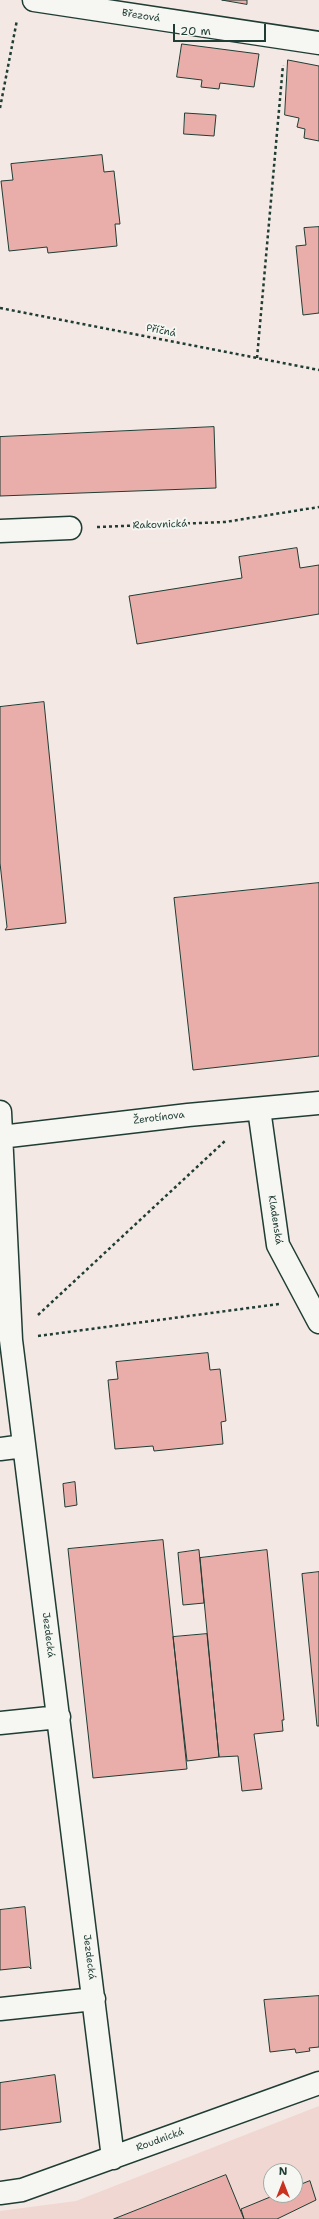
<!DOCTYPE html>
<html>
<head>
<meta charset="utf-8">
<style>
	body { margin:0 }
	#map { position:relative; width:319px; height:2219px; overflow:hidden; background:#f3e8e3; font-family:"Shantell Sans",sans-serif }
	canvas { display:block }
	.north { position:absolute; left:263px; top:2163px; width:40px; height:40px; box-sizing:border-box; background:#f6f6f2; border:1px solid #a0aca6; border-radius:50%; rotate:0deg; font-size:11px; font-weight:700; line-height:16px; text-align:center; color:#1f3d34 }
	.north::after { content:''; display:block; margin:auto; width:14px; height:18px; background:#c8321e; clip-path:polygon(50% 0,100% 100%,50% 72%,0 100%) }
	.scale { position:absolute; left:173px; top:24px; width:93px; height:18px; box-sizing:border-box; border:2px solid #1f3d34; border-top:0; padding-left:5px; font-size:12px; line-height:14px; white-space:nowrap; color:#1f3d34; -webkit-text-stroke:3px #f6f6f2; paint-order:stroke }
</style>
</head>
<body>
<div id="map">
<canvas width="319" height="2219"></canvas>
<div class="north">N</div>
<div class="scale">20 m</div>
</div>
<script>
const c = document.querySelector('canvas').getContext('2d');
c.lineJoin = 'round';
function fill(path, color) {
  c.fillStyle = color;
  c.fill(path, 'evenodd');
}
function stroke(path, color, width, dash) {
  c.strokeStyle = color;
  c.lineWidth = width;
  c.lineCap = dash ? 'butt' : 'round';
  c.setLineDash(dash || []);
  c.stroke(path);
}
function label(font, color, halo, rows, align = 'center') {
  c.font = font + ' "Shantell Sans",sans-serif';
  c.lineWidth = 4;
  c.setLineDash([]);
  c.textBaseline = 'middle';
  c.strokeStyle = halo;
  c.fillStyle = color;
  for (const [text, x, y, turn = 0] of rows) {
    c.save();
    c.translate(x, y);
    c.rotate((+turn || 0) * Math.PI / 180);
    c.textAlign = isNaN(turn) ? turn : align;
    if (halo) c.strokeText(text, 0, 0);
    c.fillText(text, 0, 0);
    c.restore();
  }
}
fill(new Path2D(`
	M319,2106V2219H0V2211L76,2201ZM271,2171H295V2195H271Z`), '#f0d7d2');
const building = new Path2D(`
	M222,0H247V4Z
	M182,44L259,54L254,87L220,83L219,89L201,87L202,80L177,77Z
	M288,60L319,66V141L304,138L305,129L297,127L299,118L285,115Z
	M185,113L216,115L214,136L184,134Z
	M102,155L104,172L114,171L120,224H115L117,246L48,253L47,247L9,251L1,181L13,180L11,164Z
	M319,227V313L303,315L296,246L306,245L304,228Z
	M214,427L216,488L0,496V437Z
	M297,548L300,568L319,565V614L137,644L129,596L242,578L239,557Z
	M44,702L66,923L5,930L7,927L0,863V707Z
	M319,883V1056L193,1070L174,898Z
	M208,1353L210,1370L220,1369L226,1421L221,1422L223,1444L154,1451L153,1446L115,1449L108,1380L118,1379L116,1362Z
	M75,1482L77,1505L65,1507L63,1484Z
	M163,1540L187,1769L93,1778L68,1549Z
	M199,1550L204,1603L183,1605L178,1553Z
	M267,1550L284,1720H282L283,1731L254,1734L262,1789L242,1791L238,1756L219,1757L200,1558Z
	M319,1572V1726H317L302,1574Z
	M207,1634L219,1757L187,1761L173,1637Z
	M25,1907L31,1969L29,1967L0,1970V1910Z
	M319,1996V2047L309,2048L310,2051L296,2053L295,2049L270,2052L264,2000Z
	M55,2075L61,2122L0,2130V2083Z
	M226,2175L244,2219H114Z
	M310,2181L316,2200L277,2219H244L241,2209L275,2195H295V2187Z`);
fill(building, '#e9aea9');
stroke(building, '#1f3d34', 1);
const minor = new Path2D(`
	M34,0L319,43
	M0,531L70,528
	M259,1109L278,1245L319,1322
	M0,1112L11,1340L113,2158
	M0,1137L188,1115L319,1103
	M0,1449L24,1446
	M0,1723L59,1717
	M0,2009L94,1999
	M0,2193L22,2190L319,2083`);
stroke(minor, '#1f3d34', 25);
stroke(new Path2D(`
	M0,108L17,20
	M0,308L319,370
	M257,358L283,65
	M97,527L225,522L319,507
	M38,1315L226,1140
	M38,1336L279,1304`), '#1f3d34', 2.5, [3, 3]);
stroke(minor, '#f6f6f2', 22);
label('10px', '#1f3d34', '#f6f6f2', [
	["Březová",141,16,9],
	["Příčná",161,331,11],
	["Rakovnická",160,525,-2],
	["Žerotínova",159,1118,-7],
	["Kladenská",275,1220,81],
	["Jezdecká",48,1635,83],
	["Jezdecká",89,1957,83],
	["Roudnická",160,2140,-20]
]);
</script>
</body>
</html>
